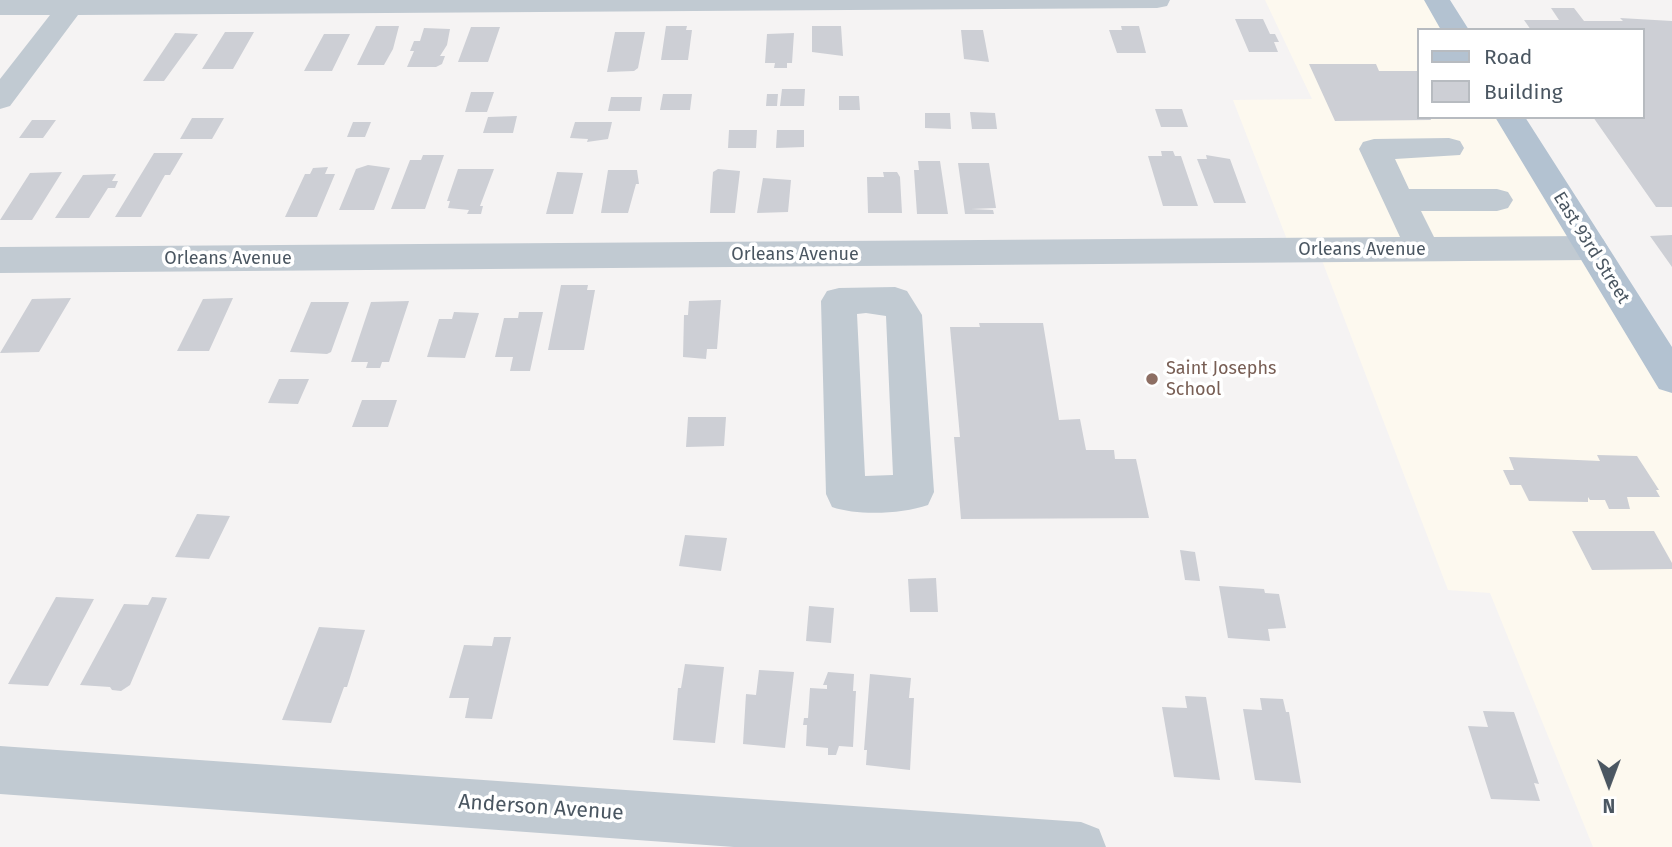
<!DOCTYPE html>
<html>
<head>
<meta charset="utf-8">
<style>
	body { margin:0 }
	#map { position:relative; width:1672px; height:847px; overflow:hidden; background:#f5f3f3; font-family:"Fira Sans",sans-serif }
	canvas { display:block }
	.legend { position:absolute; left:1417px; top:28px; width:228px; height:91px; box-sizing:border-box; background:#fff; border:2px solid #b7bbc0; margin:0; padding:9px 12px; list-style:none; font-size:21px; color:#4a5661 }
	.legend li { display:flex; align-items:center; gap:14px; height:35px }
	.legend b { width:35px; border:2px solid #b7bbc0 }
	.north { position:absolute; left:1574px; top:749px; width:70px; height:70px; -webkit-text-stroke:5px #fff; paint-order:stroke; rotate:180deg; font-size:19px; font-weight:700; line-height:28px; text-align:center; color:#4a5661 }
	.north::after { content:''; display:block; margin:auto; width:24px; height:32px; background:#4a5661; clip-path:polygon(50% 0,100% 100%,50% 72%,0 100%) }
</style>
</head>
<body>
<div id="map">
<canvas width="1672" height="847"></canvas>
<ul class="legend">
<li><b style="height:9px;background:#b3c2d1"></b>Road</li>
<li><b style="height:19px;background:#cdcfd5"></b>Building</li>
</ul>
<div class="north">N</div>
</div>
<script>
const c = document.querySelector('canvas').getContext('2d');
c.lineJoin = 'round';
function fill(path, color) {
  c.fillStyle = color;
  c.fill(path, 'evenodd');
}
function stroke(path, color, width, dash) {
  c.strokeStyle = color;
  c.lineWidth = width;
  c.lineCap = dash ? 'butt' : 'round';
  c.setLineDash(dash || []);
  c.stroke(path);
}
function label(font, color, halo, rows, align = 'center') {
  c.font = font + ' "Fira Sans",sans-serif';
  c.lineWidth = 7;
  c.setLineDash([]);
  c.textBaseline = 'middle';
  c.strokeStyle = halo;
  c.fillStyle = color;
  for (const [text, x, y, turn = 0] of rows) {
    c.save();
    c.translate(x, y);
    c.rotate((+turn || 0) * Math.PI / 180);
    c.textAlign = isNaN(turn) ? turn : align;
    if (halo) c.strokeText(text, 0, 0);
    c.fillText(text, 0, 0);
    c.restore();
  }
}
fill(new Path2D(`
	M1265,0H1437L1455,30H1418V117H1510L1672,378V847H1593L1490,593L1448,590L1318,250H1291L1233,100L1312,99Z`), '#fdf9ef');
fill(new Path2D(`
	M1551,8H1574L1584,21H1623L1620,18L1672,21V207H1656L1593,117H1642V30H1531L1524,20H1559Z
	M1235,19H1263L1270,34H1275L1279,42H1274L1278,52H1249Z
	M376,26H399L393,49L384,65H357Z
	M666,26H687L686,30H692L688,60H661Z
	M812,26H841L843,56L812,52Z
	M1121,26H1139L1146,53H1117L1109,30H1122Z
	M471,27H500L488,62H458Z
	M424,28L450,29L447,45L440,56H445L442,64L436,67H407L414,51H410L414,41H420Z
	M961,30H983L989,62L964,59Z
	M225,32H254L233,69H202Z
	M615,32H645L638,68L634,71L607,72Z
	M175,33L198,34L164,81H143Z
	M794,33L792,63H787V68H774L775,63H765L767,34Z
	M324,34H350L332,71H304Z
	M1309,64H1376L1379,71H1418V117H1430L1431,120L1335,121Z
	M782,89H805L804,106H780Z
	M471,92H494L487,112H465Z
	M663,94H692L690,110H660Z
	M767,94H778L777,106H766Z
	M839,96H859L860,110H839Z
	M611,97H642L640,111H608Z
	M1155,109H1182L1188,127H1161Z
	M970,112L995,113L997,129H972Z
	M925,113H950L951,129L925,128Z
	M517,116L513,133H483L488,117Z
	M192,118H224L212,139H180Z
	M32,120H56L43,138H19Z
	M353,122H371L365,137H347Z
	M575,122H612L608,139L587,142L588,139L570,138Z
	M729,130H757L756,148H728Z
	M777,130H804V147L776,148Z
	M1161,151H1173L1175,156H1181L1198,206H1163L1148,156H1162Z
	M154,153H183L170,175H165L141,217H115Z
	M423,155H444L425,209H391L410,160H421Z
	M1206,155L1230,159L1246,203H1214L1197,159H1207Z
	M918,161H940L948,214H917L914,170H919Z
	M958,163H989L996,208L971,209L993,210L994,214H965Z
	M368,165L390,168L374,210H339L356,169Z
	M328,167L325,174H335L317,217H285L305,174H310L313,168Z
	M458,169H494L480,206H483L481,214H467L469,210L448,208L450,201H447Z
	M718,169L740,171L735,213H710L713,172Z
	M608,170H637L639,184H636L628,213H601Z
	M62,172L32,220H0L30,173Z
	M557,172L583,173L573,214H546Z
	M883,172H897L900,177L902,213H868L867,177H884Z
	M116,174L112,181H118L115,188H108L89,218H55L83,175Z
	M763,178L791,180L788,212L757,213Z
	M1672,235V267L1650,236Z
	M561,285H588L587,290H595L584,350H548Z
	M71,298L39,352L0,353L32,299Z
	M233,298L209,351H177L203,299Z
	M721,300L717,349H707L706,359L683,357L684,315H688L689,301Z
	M409,301L389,362H382L380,368H366L368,362H351L371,302Z
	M311,302H349L331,352L327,354L290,352Z
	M454,312L479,313L465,358L427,357L439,319H452Z
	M519,312H543L530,371H510L513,357H495L504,318H518Z
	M979,323H1043L1059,420L1080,419L1086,450H1114L1115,459H1136L1149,518L961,519L954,437H960L950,327H980Z
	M279,379H309L298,404L268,403Z
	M362,400H397L388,427H352Z
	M688,417H726L724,446L686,447Z
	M1597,455L1637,456L1659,490H1656L1660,497H1627L1630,509H1609L1605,500H1590L1588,497V502L1529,501L1521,485H1510L1503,470H1514L1509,457L1600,461Z
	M197,514L230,516L209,559L175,557Z
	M1572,531H1654L1672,563V569L1592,570Z
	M685,535L727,538L721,571L679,566Z
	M1180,550L1195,552L1200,581L1185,580Z
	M936,578L938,612H910L908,579Z
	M1219,586L1264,589L1265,593L1279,594L1286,628L1268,629L1270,641L1228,638Z
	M56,597L94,599L48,686L8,684Z
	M152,597L167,598L130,685L121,691L112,690L110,687L80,685L124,604L148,605Z
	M809,606L834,608L831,643L806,641Z
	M319,627L365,630L347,687H344L331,723L282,720Z
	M494,637H511L492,719L465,718L469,698H449L464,645L492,646Z
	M685,664L724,667L715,743L673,740L678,688H681Z
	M759,670L794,672L785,748L743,744L746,694L756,695Z
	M828,672L854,674L853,691H856L853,747L839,746L836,755H828V748L806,746L807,725H803L804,718H808L810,688L827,689V685H823Z
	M870,674L911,678L909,698H914L910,770L866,765L867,750H864Z
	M1185,696L1206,697L1220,780L1174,777L1162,707L1187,708Z
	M1260,698L1283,699L1286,712H1289L1301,783L1255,780L1243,709L1262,710Z
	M1483,711L1514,712L1539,784L1534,783L1540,801L1491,799L1468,726L1488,727Z`), '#cdcfd5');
fill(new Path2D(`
	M0,0H1170L1167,6L1157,8L78,15L10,106L0,109V79L50,15H0Z
	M1449,138L1460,141L1464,148L1460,155L1395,159L1409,189H1497L1508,192L1513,200L1508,208L1497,211H1421L1434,237L1591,236L1603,239L1608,248L1603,257L1591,260L0,273V247L1400,237L1359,149L1363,142L1374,139Z
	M895,287L907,291L922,315L934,492L928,505C902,514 858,516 832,507L826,494L821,301L827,291L839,288ZM866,313L886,316L893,475L865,476L857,314Z
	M0,746L1081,822L1099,829L1106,847H734L0,794Z`), '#c1cad2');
fill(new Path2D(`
	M1424,0H1450L1469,30H1441Z
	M1495,117H1525L1672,347V393L1659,389Z`), '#b3c2d1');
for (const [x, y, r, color] of [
	[1152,379,7,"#8d6e63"]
]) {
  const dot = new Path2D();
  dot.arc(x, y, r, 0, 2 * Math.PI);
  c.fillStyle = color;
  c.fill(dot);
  stroke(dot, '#fff', 2.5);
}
label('18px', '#4a5661', '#fff', [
	["East 93rd Street",1591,248,58],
	["Orleans Avenue",1362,250],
	["Orleans Avenue",795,255],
	["Orleans Avenue",228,259]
]);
label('18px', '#785e54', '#fff', [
	["Saint Josephs",1166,369],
	["School",1166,390]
], 'left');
label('21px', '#4a5661', '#fff', [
	["Anderson Avenue",541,808,4]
]);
</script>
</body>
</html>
